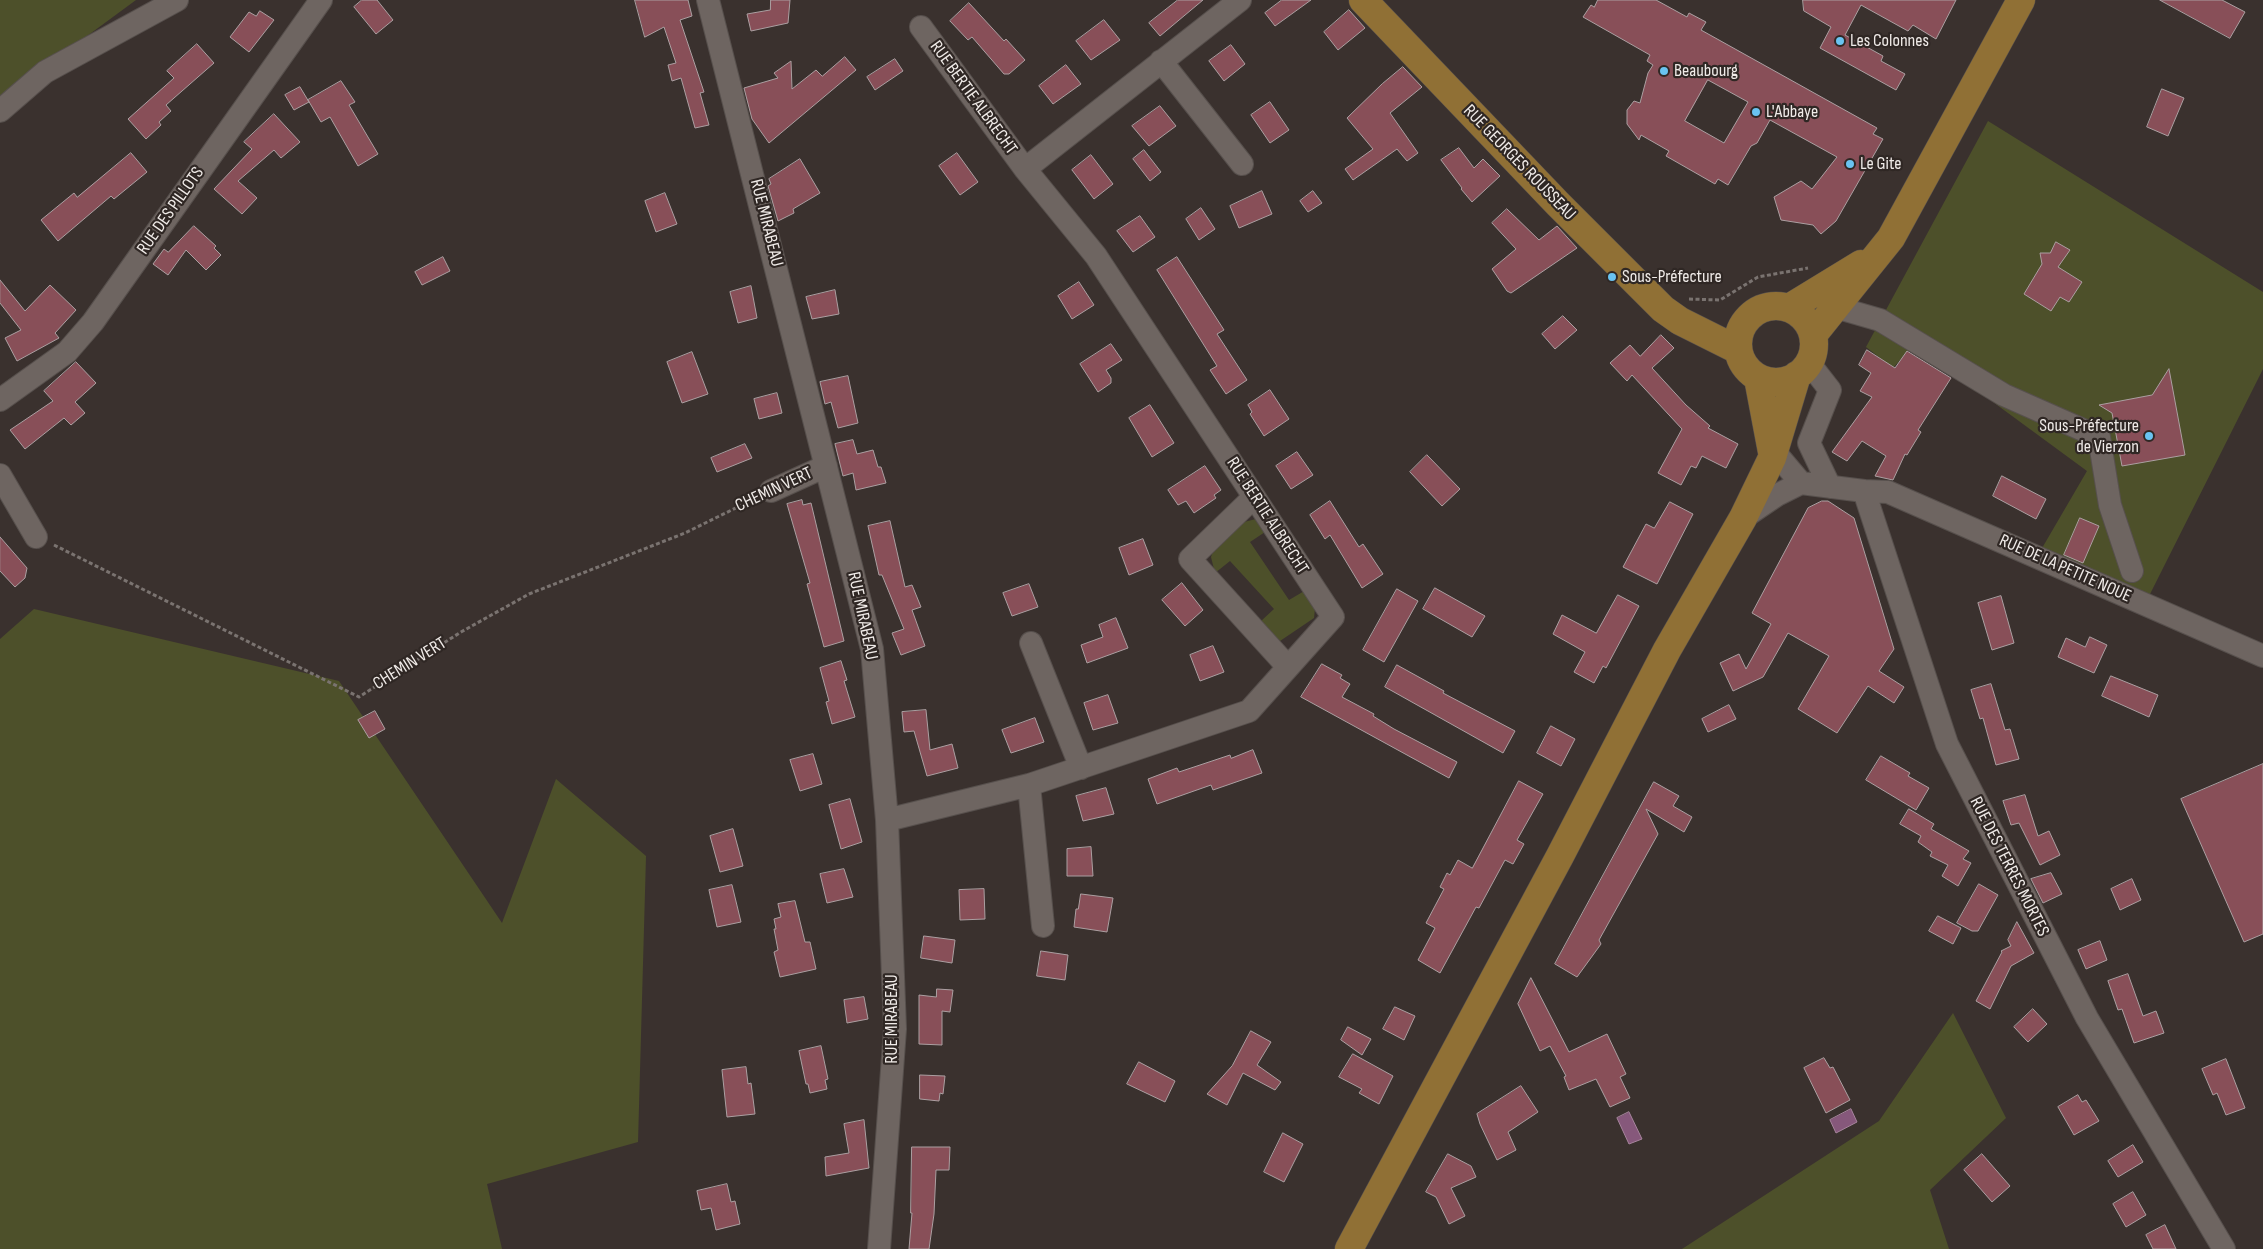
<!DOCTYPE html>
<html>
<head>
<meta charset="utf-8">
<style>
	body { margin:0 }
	canvas { display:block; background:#3a312e }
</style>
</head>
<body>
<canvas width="2263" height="1249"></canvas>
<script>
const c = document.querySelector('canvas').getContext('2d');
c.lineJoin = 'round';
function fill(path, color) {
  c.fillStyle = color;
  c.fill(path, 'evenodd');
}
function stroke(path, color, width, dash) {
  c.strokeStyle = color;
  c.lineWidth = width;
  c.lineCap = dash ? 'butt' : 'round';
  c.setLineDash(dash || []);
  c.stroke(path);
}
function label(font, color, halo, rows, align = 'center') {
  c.font = font + ' "Sofia Sans Condensed",sans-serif';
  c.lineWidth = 4.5;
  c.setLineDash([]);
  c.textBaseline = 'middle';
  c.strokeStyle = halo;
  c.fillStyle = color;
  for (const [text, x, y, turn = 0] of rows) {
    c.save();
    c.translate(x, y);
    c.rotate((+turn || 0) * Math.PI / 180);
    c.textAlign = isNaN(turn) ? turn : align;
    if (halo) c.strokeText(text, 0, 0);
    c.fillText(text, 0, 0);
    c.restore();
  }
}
fill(new Path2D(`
	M0,0H136L0,100Z
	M1988,121L2263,292V369L2147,600L2038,555L2087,471L1914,344L1893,368L1866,347Z
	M1256,519L1268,530L1250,542L1289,600L1306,590L1315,608L1314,618L1280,641L1260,622L1274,609L1230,561L1215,573L1211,557L1215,545L1240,523Z
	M34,609L339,681L502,923L556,779L646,856L638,1142L487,1184L502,1249H0V639Z
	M1953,1013L2006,1118L1930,1190L1949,1249H1682L1879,1121Z`), '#4d502a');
const water = new Path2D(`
	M1851,1109L1857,1122L1836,1133L1830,1120Z
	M1629,1112L1642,1139L1629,1144L1617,1118Z`);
fill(water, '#86587b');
stroke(water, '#a6849c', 1);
const building = new Path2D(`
	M362,0H377L393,20L376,34L354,7Z
	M635,0H688L692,16L680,20L704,92L700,93L709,125L695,128L681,78L672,81L668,65L676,63L664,27L645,37Z
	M771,0H790L788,23L751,31L747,14L770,10Z
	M1178,0H1203L1160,36L1149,23Z
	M1282,0H1311L1275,26L1265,13Z
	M1598,0H1656L1687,17L1689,13L1706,22L1701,30L1877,128L1873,134L1883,139L1836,221L1821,234L1813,225L1781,220L1774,197L1801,181L1812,189L1837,157L1770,120L1757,143L1751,146L1728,185L1718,179L1715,184L1666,156L1669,151L1641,135L1639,140L1627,124V110L1634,101L1640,103L1648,73L1653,65L1647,61L1650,55L1583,17L1591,5L1594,7ZM1708,80L1748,102L1724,143L1685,121Z
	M1803,0H1956L1936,39L1913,25L1908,31L1861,5L1845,35L1883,56L1881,61L1905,74L1896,90L1820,48L1831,27L1804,11Z
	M2160,0H2222L2245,12L2230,38Z
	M969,3L1004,41L1006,39L1025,60L1009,74H1004L972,37L968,40L950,21Z
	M1349,10L1365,28L1338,50L1324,32Z
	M260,11L274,20L249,52L230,37L249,12L256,16Z
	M1104,20L1120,40L1091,60L1076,41Z
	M197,44L214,63L166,105L171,111L159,122L161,125L146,139L128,119L174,78L167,71Z
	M1231,45L1245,64L1224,81L1209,61Z
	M845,57L856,70L769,143L752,119L744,88L778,78L774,73L791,61L792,89L816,70L822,76Z
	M895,59L903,71L875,90L867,77Z
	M1066,65L1081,84L1053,104L1039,86Z
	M1403,67L1422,87L1390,113L1418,153L1407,161L1397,149L1353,180L1345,169L1373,149L1347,118L1382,84Z
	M341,81L355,102L349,105L378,154L358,166L330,117L321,122L308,100Z
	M300,87L309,102L294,110L285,95Z
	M2162,89L2184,98L2168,136L2147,127Z
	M1270,102L1289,130L1270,143L1251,115Z
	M1160,106L1176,126L1149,146L1132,126Z
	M274,114L300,142L281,158L274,150L238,181L257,198L242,214L214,189L252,149L244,142Z
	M1459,148L1474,168L1483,159L1500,176L1472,202L1461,189L1462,188L1441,160Z
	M1144,150L1161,172L1150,181L1133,159Z
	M131,153L147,172L114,199L111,196L58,241L41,220L74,193L77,197Z
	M957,153L978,182L960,195L939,166Z
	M1091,155L1113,184L1094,199L1072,170Z
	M800,159L820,193L793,209L794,213L778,221L768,186L771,184L769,179Z
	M1262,191L1272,214L1239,228L1230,206Z
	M1313,191L1322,203L1308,212L1300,201Z
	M665,193L677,224L656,232L645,201Z
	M1201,208L1215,229L1199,240L1186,219Z
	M1507,209L1539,240L1557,226L1577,248L1511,293L1507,291L1492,269L1516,249L1492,223Z
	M1140,216L1155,237L1133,252L1117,231Z
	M194,226L216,246L214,248L221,255L206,270L186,250L168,275L153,264L164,249L168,252Z
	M2056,242L2070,250L2058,267L2082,282L2069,302L2060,297L2051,311L2024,294L2042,264L2040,253H2050Z
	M443,257L450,271L422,285L415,272Z
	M1177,257L1224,330L1217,334L1247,380L1226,394L1210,370L1217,366L1157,270Z
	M0,280L25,311L50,285L76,310L55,333L59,338L17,361L5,338L21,330L0,303Z
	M1079,282L1094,305L1072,319L1058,296Z
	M751,286L757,318L738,323L730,292Z
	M835,290L839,314L812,319L806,297Z
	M1563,316L1577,330L1555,349L1542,334Z
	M1661,335L1674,348L1652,368L1686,405L1710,426L1708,428L1738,444L1726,468L1702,456L1696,468L1691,466L1681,485L1658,473L1682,429L1632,375L1627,381L1610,363L1630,345L1640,356Z
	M1111,344L1122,360L1106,370L1111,378V383L1098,392L1080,364Z
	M1867,350L1895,368L1907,351L1951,378L1918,430L1921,432L1907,455L1905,454L1893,480L1875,476L1886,456L1862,441L1847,461L1832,452L1872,397L1860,391L1871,373L1859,365Z
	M692,352L708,394L682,403L667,362Z
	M76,362L96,383L75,402L85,413L71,425L64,418L25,449L10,430L53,401L44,391Z
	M2169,369L2185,455L2122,466L2112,413L2099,405L2152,395Z
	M848,376L858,423L838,428L831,402L825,404L820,382Z
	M1270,390L1289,419L1264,436L1250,414L1252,412L1248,405Z
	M777,393L782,413L759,419L754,399Z
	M1150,405L1174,443L1152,457L1129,418Z
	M853,440L857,454L873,450L878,467H881L886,483L856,490L853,473L843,476L835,444Z
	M745,444L752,458L717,472L711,458Z
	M1297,452L1313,475L1291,489L1276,466Z
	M1427,455L1460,489L1442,506L1410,472Z
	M1205,466L1221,490L1214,495L1216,498L1194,513L1186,501L1178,505L1168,490Z
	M2002,476L2046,499L2036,519L1993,496Z
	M802,500L803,505L811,503L844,641L824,647L807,584L810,583L787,504Z
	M1330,501L1359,547L1363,544L1383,574L1362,588L1330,535L1325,539L1310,515Z
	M1822,501H1828L1854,518L1894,649L1879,671L1904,687L1894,703L1868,686L1837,733L1798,709L1829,656L1788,633L1763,677L1733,691L1720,663L1739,654L1746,669L1771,624L1752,613L1808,508Z
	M1670,502L1693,514L1657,584L1623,567L1646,524L1654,528Z
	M2080,518L2099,526L2083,563L2064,555Z
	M890,521L905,587L912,585L921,607L912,610L925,646L901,655L892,633L904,629L882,575H879L868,526Z
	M0,537L27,568L25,578L15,587L0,571Z
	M1143,539L1153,565L1129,575L1119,548Z
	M1182,583L1203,610L1185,626L1162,600Z
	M1029,584L1038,607L1012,616L1003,593Z
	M1435,588L1485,616L1472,637L1423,609Z
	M1397,589L1418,601L1384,662L1363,650Z
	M1618,595L1639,606L1606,668L1603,666L1594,683L1574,672L1585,652L1553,634L1562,615L1596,633Z
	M2001,596L2014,643L1992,650L1978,603Z
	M1116,618L1128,648L1087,663L1081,645L1103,637L1099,625Z
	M2090,637L2107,645L2094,673L2058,657L2066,638L2085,647Z
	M1213,646L1224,672L1200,681L1190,655Z
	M841,661L847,680L844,681L855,717L832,724L826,702L829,701L820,668Z
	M1322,664L1342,675L1340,678L1350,684L1342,697L1374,714L1373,716L1394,729L1457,762L1449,778L1301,697Z
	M1397,665L1444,691L1443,693L1515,731L1503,753L1385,687Z
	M2111,676L2158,695L2149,717L2102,696Z
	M1991,684L2005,730L2010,729L2019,759L1996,765L1983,718L1980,719L1971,690Z
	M1108,695L1118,723L1093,730L1084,703Z
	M1729,705L1736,719L1708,732L1702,719Z
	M926,710L930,750L952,744L958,768L927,776L914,731L904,732L902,712Z
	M375,711L385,729L369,738L358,720Z
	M1035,718L1044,742L1011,753L1002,730Z
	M1551,726L1575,739L1561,766L1537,753Z
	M1253,750L1262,773L1213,790L1211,785L1157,804L1148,779L1177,768L1179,772L1230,755L1231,758Z
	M813,754L822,784L800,791L790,760Z
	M1881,756L1910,773L1908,776L1929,788L1916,810L1866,780Z
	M2263,764V934L2244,942L2181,799Z
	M1519,781L1543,794L1517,840L1524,844L1513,864L1505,860L1479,908L1476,907L1440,973L1418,960L1435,928L1426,923L1444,889L1440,887L1447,873L1450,875L1458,860L1472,868Z
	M1654,782L1679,796L1673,806L1692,817L1684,832L1646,809L1658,834L1599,940L1601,944L1577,977L1555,964Z
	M1106,788L1114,814L1083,821L1076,796Z
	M2025,795L2038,836L2049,831L2060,855L2040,865L2019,823L2011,825L2003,801Z
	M850,799L862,842L841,849L829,805Z
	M1909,809L1934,824L1931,829L1969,851L1963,859L1971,863L1958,886L1942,876L1948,865L1930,856L1932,852L1918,842L1921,836L1900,824Z
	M733,829L743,866L720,872L710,836Z
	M1091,847L1093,876H1067V849Z
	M844,869L853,897L827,903L820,874Z
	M2051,873L2062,894L2043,903L2031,879Z
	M2132,879L2141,900L2120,910L2111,889Z
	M1979,884L1998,895L1978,931H1972L1957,923Z
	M732,885L741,922L717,927L709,890Z
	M984,889L985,919L960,920L959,890Z
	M1081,894L1113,898L1107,932L1074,927L1076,909H1078Z
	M795,901L805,942H810L816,969L780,977L774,952L778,950L774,929H776L774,919L781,917L778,904Z
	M1938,916L1961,928L1953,944L1929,931Z
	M2017,922L2034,953L2011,966L1990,1009L1976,1001L2002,952L2001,951L2011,946L2008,940Z
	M924,936L955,940L952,963L921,958Z
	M2100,941L2107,960L2086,969L2078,950Z
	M1041,951L1068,955L1065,980L1037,976Z
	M2128,974L2143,1016L2156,1011L2164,1033L2134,1043L2122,1009L2118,1010L2108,981Z
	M1531,978L1569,1052L1607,1034L1626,1074L1620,1077L1630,1098L1610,1107L1596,1079L1569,1090L1564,1077L1566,1076L1550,1046L1540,1051L1518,1004Z
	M937,989L953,990L950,1012L942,1011V1045L919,1044V995L936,997Z
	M864,997L868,1019L847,1023L844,1000Z
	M1395,1007L1415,1016L1404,1040L1383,1029Z
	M2033,1009L2047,1024L2028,1042L2014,1027Z
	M1348,1027L1371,1039L1362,1055L1341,1040Z
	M1251,1031L1271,1042L1257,1065L1281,1082L1275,1090L1243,1073L1227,1105L1207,1094L1232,1066Z
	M821,1046L828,1079L825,1080L827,1089L810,1093L808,1084H806L799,1051Z
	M1353,1054L1393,1076L1379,1104L1359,1093L1362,1089L1339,1077Z
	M1824,1058L1830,1068L1833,1067L1850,1100L1826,1113L1804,1068Z
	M2226,1059L2245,1108L2226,1115L2217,1093L2213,1095L2202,1069Z
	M1139,1062L1175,1081L1165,1102L1127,1084Z
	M746,1067L748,1084L751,1083L755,1114L727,1117L722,1070Z
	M920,1075L945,1076L943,1094L940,1093L939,1101L920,1099Z
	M1521,1086L1538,1112L1508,1132L1516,1150L1497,1160L1480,1124L1477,1114Z
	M2078,1095L2082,1102L2086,1100L2099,1121L2074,1135L2058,1107Z
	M864,1120L869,1168L826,1176L825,1157L849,1153L844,1124Z
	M1283,1133L1303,1144L1284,1182L1264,1172Z
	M2133,1145L2143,1162L2118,1177L2108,1161Z
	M912,1147H950L949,1170H936L934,1214L929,1249H909L912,1213H911Z
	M1448,1154L1471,1166L1476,1177L1451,1188L1465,1216L1449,1224L1436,1197L1426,1192Z
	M1982,1154L2010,1186L1992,1202L1964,1170Z
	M727,1184L731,1202L735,1201L740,1224L716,1230L711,1208L701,1210L697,1191Z
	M2133,1192L2146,1215L2126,1227L2113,1204Z
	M2165,1225L2176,1249H2153L2146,1235Z`);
fill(building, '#884f58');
stroke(building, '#ab9fa1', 1);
const minor = new Path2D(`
	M708,0L872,649L887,820L895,1029L879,1249
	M1161,61L1242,164
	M0,111L45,72L177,0
	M1025,169L1240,0
	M1835,307L1880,320L2004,395L2099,437L2110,505L2132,571
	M1809,363L1830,390L1809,443L1830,487
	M0,400L67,352L93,322L321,0
	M1774,451L1801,483
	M0,475L36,537
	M771,491L826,466
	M1864,491L1888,492L2263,656
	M1254,497L1190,559L1288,667
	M1743,518L1777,495L1801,483L1864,491L1947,744L2087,1018L2224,1249
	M1031,643L1081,768
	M1029,785L1043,926
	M887,820L1029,785L1249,711L1333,617L1096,256L1025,169L921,27`);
const major = new Path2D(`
	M1363,0L1558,204L1663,309L1680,321L1738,350
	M1738 344a38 38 0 1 1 76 0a38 38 0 1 1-76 0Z
	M1789,308L1861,264
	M1813,335L1891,238L2021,0
	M1758,378L1772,452
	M1349,1249L1560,856L1667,650L1743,518L1772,458L1797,375`);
stroke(minor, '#57504d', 24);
stroke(major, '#57504d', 29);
stroke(new Path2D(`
	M1689,299L1720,300L1758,277L1808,268
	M54,545L359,697L461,632L529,594L685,533L754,499`), '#7a7370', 3, [4, 2.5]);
stroke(minor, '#6e6561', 22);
stroke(major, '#907035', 28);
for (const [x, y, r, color] of [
	[1840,41,5,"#69c3f1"],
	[1664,71,5,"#69c3f1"],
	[1756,112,5,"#69c3f1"],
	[1850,164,5,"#69c3f1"],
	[1612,277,5,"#69c3f1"],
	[2149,436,5,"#69c3f1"]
]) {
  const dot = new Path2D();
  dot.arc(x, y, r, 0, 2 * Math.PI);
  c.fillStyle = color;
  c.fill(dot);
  stroke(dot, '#2f2724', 2);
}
label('18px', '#f0ebe8', '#2f2724', [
	["Les Colonnes",1850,41],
	["Beaubourg",1674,71],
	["L'Abbaye",1766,112],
	["Le Gite",1860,164],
	["Sous-Préfecture",1622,277],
	["Sous-Préfecture",2139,426,"right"],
	["de Vierzon",2139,447,"right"]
], 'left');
label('18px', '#f0ebe8', '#2f2724', [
	["RUE BERTIE ALBRECHT",973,98,54],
	["RUE GEORGES ROUSSEAU",1519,163,46],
	["RUE DES PILLOTS",171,211,-55],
	["RUE MIRABEAU",766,223,76],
	["CHEMIN VERT",774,490,-25],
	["RUE BERTIE ALBRECHT",1267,516,57],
	["RUE DE LA PETITE NOUE",2065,569,24],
	["RUE MIRABEAU",862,616,78],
	["CHEMIN VERT",410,664,-32],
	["RUE DES TERRES MORTES",2009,867,63],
	["RUE MIRABEAU",892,1019,-90]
]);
</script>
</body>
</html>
